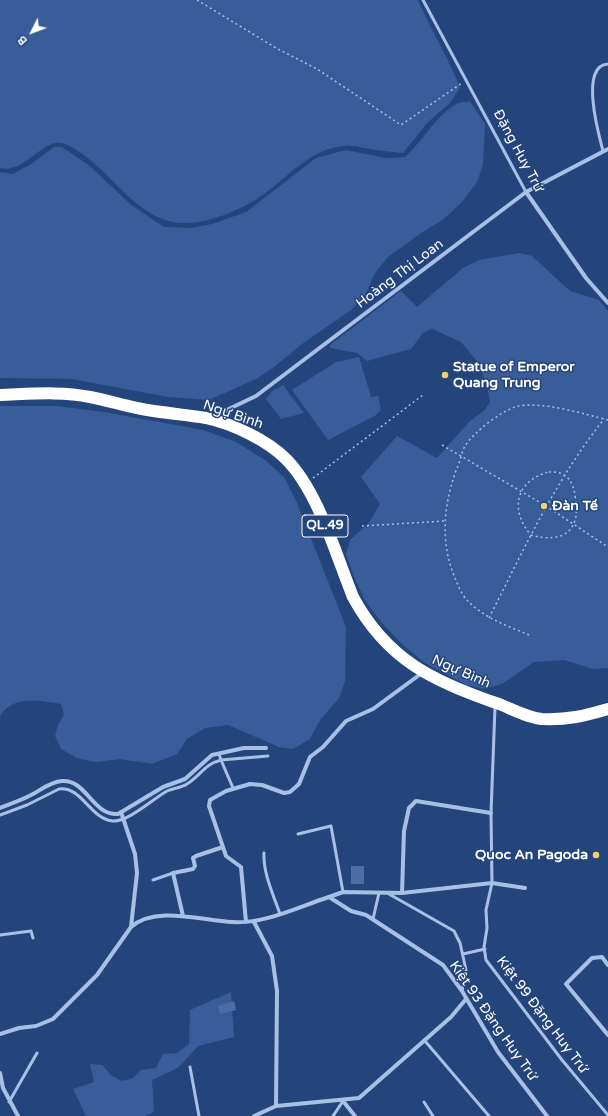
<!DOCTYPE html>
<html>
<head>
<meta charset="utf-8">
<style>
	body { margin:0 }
	#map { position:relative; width:608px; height:1116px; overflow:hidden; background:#24457c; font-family:"Varela Round",sans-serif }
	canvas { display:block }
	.north { position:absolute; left:12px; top:12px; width:40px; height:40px; -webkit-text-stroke:3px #24457c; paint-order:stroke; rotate:228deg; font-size:11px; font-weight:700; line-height:16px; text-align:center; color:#fff }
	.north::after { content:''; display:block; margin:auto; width:14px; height:18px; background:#fff; clip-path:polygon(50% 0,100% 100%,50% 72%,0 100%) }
</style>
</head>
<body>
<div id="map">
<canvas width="608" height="1116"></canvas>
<div class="north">B</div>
</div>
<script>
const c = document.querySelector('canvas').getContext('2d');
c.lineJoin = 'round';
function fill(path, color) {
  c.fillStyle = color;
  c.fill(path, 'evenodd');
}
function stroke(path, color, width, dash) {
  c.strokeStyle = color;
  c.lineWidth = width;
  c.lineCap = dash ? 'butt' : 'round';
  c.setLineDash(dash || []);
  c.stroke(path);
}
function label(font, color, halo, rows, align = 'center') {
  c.font = font + ' "Varela Round",sans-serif';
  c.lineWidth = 3;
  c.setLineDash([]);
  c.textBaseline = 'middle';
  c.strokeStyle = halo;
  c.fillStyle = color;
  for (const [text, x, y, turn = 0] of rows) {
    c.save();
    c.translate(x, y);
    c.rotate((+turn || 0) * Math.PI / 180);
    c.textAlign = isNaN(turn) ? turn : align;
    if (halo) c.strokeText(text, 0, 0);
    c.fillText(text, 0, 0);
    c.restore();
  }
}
fill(new Path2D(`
	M0,0H418C431,30 448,57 460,87L450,103L427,123L403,153C390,152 377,150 364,148C358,147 352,145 346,146C312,148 292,173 267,192C245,208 216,221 189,223C135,226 110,163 65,144C44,135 26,174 0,168Z
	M470,101L485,124L483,165L477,182L463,201L444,219L424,231L388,257L375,273L364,297L351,310L302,344L274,367L256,379L209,400L168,397L72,379L0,378V172L13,174L31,164L54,147H62L90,166L131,205L164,227L191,228L212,224L246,212L316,158L346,150L385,158L405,157C423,141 434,118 455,105C459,102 465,102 470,101Z
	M519,253L532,256L570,291L599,300L608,311V668L593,669L564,660L534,662L502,684L484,689L467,685L425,663L404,646L382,623L366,602L354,577L346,554L350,540L368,524L380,504L361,477L397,436L437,458L470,421L485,410L490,402L486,382L476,360L461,342L432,329L423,333L411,349L367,361L357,353L330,348V345L401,291L417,307L463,268L479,260Z
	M359,357L371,397L378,396L381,410L376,415L328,440L292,390L336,362Z
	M283,385L304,413L281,419L266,399L272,391Z
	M0,406H57L104,412L203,430L236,442L265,460L284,477L297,503L346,627L345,681L339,698L320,720L310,739L293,749L279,747L228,725L205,728L187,739L177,754L152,764L120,759L96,762L77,758L61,749L55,736L58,725L64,715L61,704C39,700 13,695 0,716Z
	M231,992L234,1037L198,1046L178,1068L152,1080L154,1112L145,1116H86L73,1089L94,1082L90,1064L102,1065L111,1075L122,1081L133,1078L141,1070L156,1068L163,1054L177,1053L189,1044L190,1010Z`), '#385d99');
fill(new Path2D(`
	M351,866H364V884H351Z
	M234,1001L236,1010L220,1014L218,1006Z`), '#4d6ea5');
stroke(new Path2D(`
	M197,0L276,48L317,69L401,125L462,83
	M442,445L546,506L608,547
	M549,472C554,472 560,472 564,475C572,480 574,488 575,496C582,531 563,544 531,535C509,510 516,480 549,472Z
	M313,478L423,395
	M362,526L445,521
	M489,618C525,547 555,481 604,419
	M529,635C508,626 484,618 468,601C462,596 458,585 455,578C439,540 444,500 459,463C461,458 462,451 465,446C474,432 500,412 515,407C539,400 584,414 608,420`), '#a8c0e5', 1.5, [2, 3]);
stroke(new Path2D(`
	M423,0L526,192
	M603,151C599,136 579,65 608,64
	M495,707L491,813L492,883L486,910L487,928L484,947L486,960L562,1060L608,1115
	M219,754L221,760L268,756
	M0,815L27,805L59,789C82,786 90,819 113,821C128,822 153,799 167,791C173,788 181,788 187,784C200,776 205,764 221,760L233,788
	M298,834L331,826L343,892
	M264,853C263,873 273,894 280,914
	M153,880L173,873
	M389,894L454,931L460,943L466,970L462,991
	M373,919L379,893
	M0,935L31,931L33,938
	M463,954L485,949
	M425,1041L489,1116
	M190,1067L199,1116
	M9,1102L37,1053
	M424,1102L433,1116
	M333,1116L343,1101`), '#a8c0e5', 3);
stroke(new Path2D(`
	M526,192L586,278L608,303
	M212,417L256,396L526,192L608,149
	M0,808C10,804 19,801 29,796C40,791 49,782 62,781C86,779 93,816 118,814L163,787L185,779L212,755L244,748H266
	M121,812L135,854L137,873L131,927
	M402,893L404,831L409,808L416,801L491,813
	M329,897L343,892L402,893L492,883L525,888
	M183,916L173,873L193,869L195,866L193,858L196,856L223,847
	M246,922L241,867L226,856L209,806L210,800L226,791L250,784L262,785L284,793L290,792L299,784L310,757L323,747L346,721L373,709L422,673
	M254,922L272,956L277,991L276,1106
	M608,965L602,957L592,958L566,984L608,1035
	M0,1034L19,1028L36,1026L53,1019L97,975L131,927C156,905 203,921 232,922C265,924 298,907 329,897L351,911L366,915L443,965L462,991L498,1052L547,1116
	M0,1073L3,1088L18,1116
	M343,1101L355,1116
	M254,1116L276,1106L359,1098L451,1017L466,999`), '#a8c0e5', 4);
stroke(new Path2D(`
	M0,395C30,394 61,391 90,397C106,400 122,405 137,408C160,413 183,414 206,418C233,424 267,440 286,459C318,491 336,555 353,597C387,660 434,682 499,704C512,709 528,718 542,719C568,720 584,716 608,709`), '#fff', 12);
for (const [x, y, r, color] of [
	[445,375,4,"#efd26c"],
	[544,506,4,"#efd26c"],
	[596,855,4,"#efd26c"]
]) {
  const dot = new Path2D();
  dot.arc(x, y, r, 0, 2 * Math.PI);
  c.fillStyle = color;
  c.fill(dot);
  stroke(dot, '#24457c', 1.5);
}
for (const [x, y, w] of [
	[325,526,46]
]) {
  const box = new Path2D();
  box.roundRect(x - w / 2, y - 11, w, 22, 3);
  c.fillStyle = '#24457c';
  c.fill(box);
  stroke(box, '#fff', 1);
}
label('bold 13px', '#fff', null, [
	["QL.49",325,526]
]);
label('14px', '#fff', '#24457c', [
	["Đặng Huy Trứ",518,151,62],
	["Hoàng Thị Loan",400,274,-37],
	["Ngự Bình",233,415,19],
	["Ngự Bình",461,672,24],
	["Kiệt 99 Đặng Huy Trứ",542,1015,53],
	["Kiệt 93 Đặng Huy Trứ",493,1021,55]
]);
label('bold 14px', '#fff', '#24457c', [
	["Statue of Emperor",453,367],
	["Quang Trung",453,383],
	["Đàn Tế",552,506],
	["Quoc An Pagoda",588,855,"right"]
], 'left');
</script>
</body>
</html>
